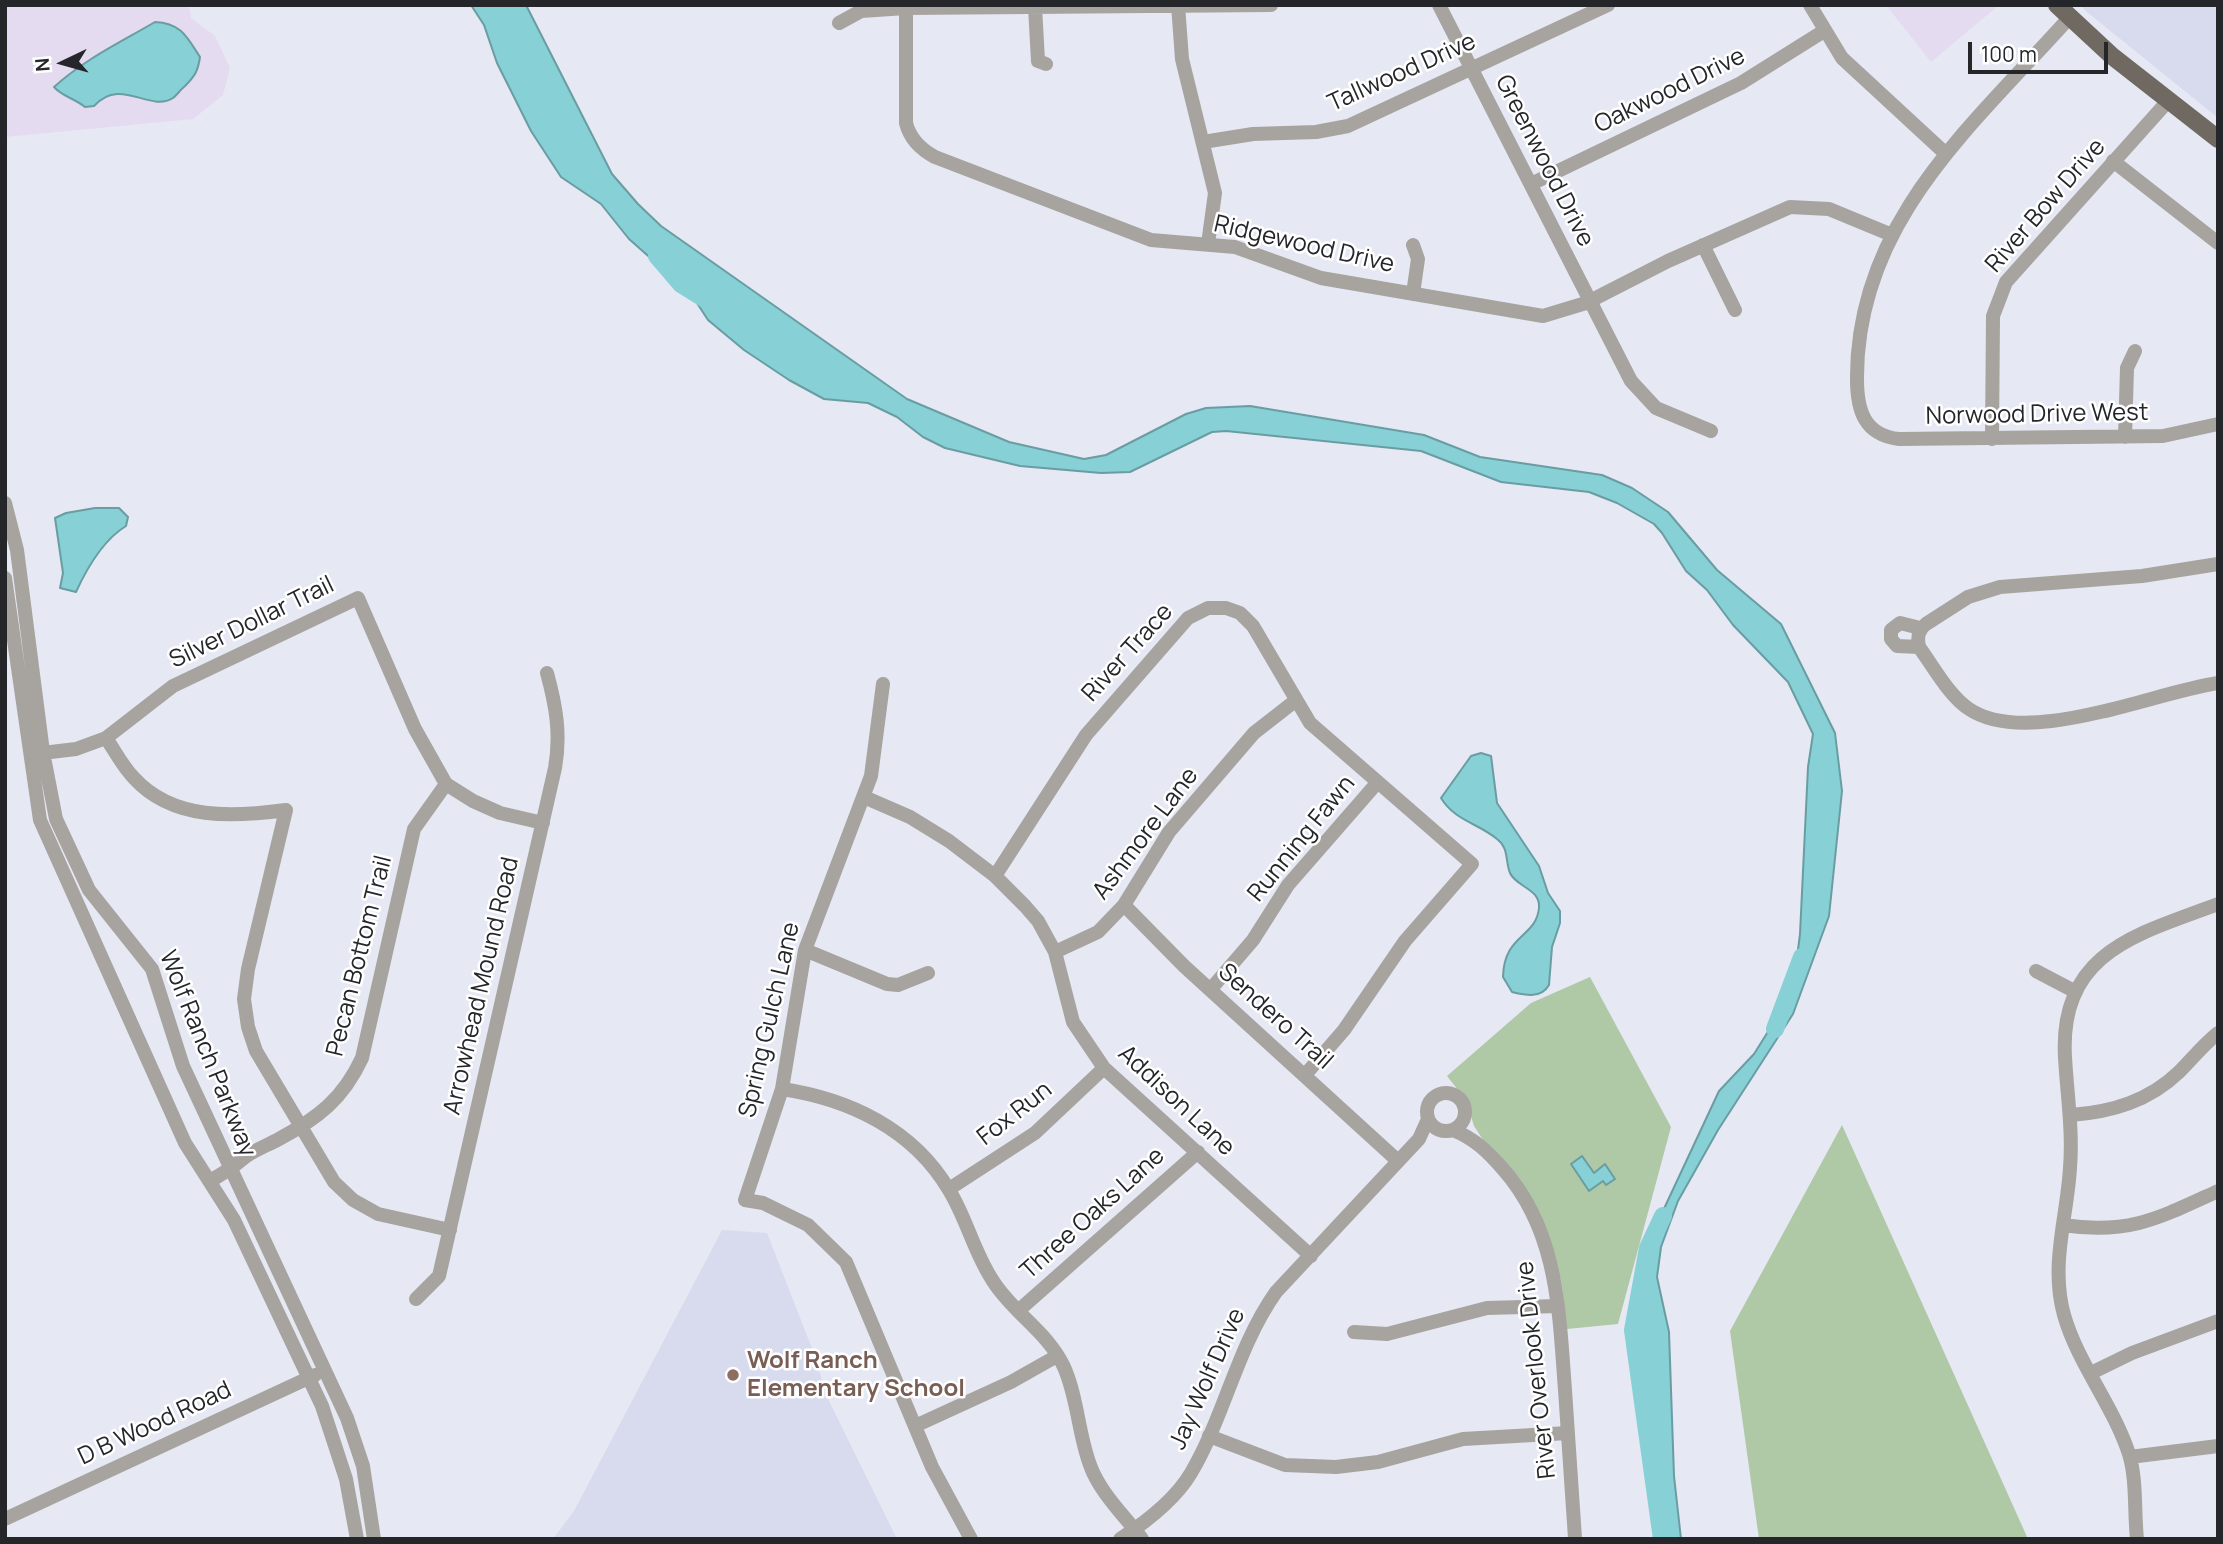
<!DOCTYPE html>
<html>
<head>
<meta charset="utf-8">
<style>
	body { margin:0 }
	#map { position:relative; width:2223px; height:1544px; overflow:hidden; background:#e6e8f4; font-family:Manrope,sans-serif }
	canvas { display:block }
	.frame { position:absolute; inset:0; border:7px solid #25262a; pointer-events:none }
	.north { position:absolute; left:28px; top:28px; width:70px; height:70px; -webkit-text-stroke:5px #fff; paint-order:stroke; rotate:265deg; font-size:19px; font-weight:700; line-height:28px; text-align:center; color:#25262a }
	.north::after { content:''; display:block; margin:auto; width:24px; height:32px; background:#25262a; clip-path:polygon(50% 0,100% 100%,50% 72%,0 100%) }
	.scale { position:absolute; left:1968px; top:42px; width:140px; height:32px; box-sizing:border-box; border:4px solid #25262a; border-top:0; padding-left:9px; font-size:21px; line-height:24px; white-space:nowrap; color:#25262a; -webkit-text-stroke:5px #fff; paint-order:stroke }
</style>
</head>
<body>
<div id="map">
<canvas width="2223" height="1544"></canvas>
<div class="frame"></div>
<div class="north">N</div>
<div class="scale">100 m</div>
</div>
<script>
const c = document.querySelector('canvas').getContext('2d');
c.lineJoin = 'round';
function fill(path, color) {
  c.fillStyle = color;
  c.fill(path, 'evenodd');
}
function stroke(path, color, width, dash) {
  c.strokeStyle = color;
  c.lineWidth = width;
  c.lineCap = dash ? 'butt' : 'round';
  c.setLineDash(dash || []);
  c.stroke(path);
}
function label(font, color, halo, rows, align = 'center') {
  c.font = font + ' Manrope,sans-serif';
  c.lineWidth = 5;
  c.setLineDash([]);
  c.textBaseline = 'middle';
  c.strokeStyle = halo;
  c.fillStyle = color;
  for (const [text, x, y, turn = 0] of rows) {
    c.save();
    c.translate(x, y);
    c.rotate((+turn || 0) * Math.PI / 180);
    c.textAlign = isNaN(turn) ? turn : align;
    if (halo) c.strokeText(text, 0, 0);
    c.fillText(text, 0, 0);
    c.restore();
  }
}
fill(new Path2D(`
	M5,5H184L190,9L191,18L215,36L230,68L223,95L193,119L5,137Z
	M1886,5H1999L1931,62Z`), '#e4dbf0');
fill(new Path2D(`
	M2080,5H2218V118L2087,12Z
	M722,1230L767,1233L813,1351L828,1399L897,1539H553L574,1511Z`), '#d8dbee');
fill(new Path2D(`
	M1590,977L1671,1127L1618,1324L1567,1329L1562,1286L1552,1245L1474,1126L1466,1100L1447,1076L1531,1003Z
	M1842,1125L2028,1539H1759L1730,1331Z`), '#afc9a6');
const water = new Path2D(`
	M471,5H526L612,174L638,204L661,226L907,399L1009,442L1084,459L1106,455L1186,414L1206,408L1250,406L1424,435L1480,457L1602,475L1632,488L1668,512L1717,570L1781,624L1835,733L1842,791L1829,916L1793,1014L1718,1130L1678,1201L1661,1247L1657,1277L1669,1332L1674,1476L1681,1539H1662L1642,1388L1640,1276L1662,1213L1719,1091L1754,1054L1786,1003L1794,981L1800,934L1808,767L1813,734L1788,682L1733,625L1707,590L1686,571L1662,533L1654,524L1617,503L1589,492L1501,482L1421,451L1226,431L1212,432L1130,472L1101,473L1020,466L945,448L923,437L897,417L868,403L824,399L789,380L744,350L708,320L682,280L655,262L629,239L601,204L561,177L531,131L497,63L484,25Z
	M155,22C181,23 187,37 200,57C198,71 195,76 185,86C181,89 177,95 173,98C149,113 121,76 94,106L85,107C74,98 63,97 54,87C85,59 119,43 155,22Z
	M95,508H119L128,517L126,526C103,540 87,568 76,592L60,588L63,573L55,518L66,513Z
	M1481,753L1491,756L1497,803L1539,866L1548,893L1560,911V923L1552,947L1549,985C1541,999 1525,995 1512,992L1503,977C1504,934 1536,938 1539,908C1541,889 1516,887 1510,873C1505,860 1509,848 1497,839C1478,823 1455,821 1441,798L1471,756Z
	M1582,1156L1594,1173L1605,1164L1615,1179L1606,1185L1603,1181L1589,1191L1571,1164Z`);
fill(water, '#86d0d6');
stroke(water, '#699da2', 2);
stroke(new Path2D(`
	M657,256L681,284L707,300
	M1775,1029L1802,957
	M1662,1539L1633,1330L1648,1248L1663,1216`), '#86d0d6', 18);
stroke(new Path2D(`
	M1178,5L1182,59L1215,193L1208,244
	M1439,5L1631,381L1656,408L1711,431
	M1810,5L1842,58L1946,154
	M1035,7L1038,61L1046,64
	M906,8V123C910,139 920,149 935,157L1151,240L1235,247L1321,278L1543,316L1586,303L1668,261L1790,207L1829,209L1892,235
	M2069,18C1973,125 1856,222 1857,379C1857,410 1864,435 1899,439L2163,436L2218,424
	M839,23L861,11L906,8L1271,5
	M1203,142L1253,134L1316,132L1348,126L1608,5
	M2113,161L2218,243
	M1531,184L1741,83L1824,31
	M1413,245L1418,259L1413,294
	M1703,245L1735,310
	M2125,437L2127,368L2135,351
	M1992,439L1993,316L2006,282L2168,101
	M5,503L17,550L43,752L56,819L89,890L152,969L183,1066L347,1418L363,1466L374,1539
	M2218,564L2142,576L2000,587L1968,597L1926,624C1918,630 1917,637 1919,647C1933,666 1949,696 1969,709C2027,748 2151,693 2218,683
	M5,578L40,820L185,1143L234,1220L322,1406L346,1479L357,1539
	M1919,647L1897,646L1891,639V630L1900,623L1920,628
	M883,684L871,776L805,950L782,1089L745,1200L763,1203L808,1225L846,1262L932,1467L971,1539
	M106,738C115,751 123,767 134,778C173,821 234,817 286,810L248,969L244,999L248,1027L256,1051L334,1182L353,1200L378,1214L450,1230
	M34,754L76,749L106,738L173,686L358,598L415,729L446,784L473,801L500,813L543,823
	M864,797L910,817L949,841L995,876L1025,906L1038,921L1055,952L1073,1022L1104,1068L1311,1256
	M995,876L1086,735L1188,618L1208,608H1226L1240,613L1253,626L1310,723L1472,864L1405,941L1344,1030L1305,1075
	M1124,905L1184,966L1398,1161
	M805,950L887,984L898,985L928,973
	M1055,952L1098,932L1124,905L1169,832L1254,733L1295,701
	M2036,971L2076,992
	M1210,990L1253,940L1288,885L1377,783
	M782,1089C849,1099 913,1129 949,1190C967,1219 974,1253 993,1281C1013,1313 1048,1332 1064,1367C1078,1399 1078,1433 1090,1465C1100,1493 1124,1515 1142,1539
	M1427 1112a19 19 0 1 1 38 0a19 19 0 1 1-38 0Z
	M2071,1115C2112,1112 2149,1101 2179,1072C2193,1058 2203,1045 2218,1033
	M1453,1130C1475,1139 1487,1151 1503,1169C1558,1231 1559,1311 1565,1390C1568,1439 1572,1489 1575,1539
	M209,1181C224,1174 233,1167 245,1157C255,1150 268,1145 279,1139C318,1118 343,1099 362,1058L414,829L446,784
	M949,1189L1035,1133L1104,1068
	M2063,1225C2129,1235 2159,1218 2218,1191
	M416,1299L439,1276L555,768C561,734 556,706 547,673
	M1018,1311L1198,1152
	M1354,1332L1387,1334L1487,1308L1558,1306
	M2091,1373L2132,1353L2218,1321
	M915,1426L1011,1382L1057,1356
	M1209,1436L1285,1465L1336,1467L1378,1462L1463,1439L1568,1433
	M2130,1457L2218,1446
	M5,1519L315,1375
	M1120,1539C1146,1522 1175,1500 1191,1473C1225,1415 1237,1347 1276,1292L1419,1139L1428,1119
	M2137,1539C2134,1512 2137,1480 2129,1454C2113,1405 2078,1364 2064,1315C2050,1265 2067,1218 2070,1168C2073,1130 2067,1094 2065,1057C2059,951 2139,934 2218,904`), '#a7a39f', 14);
stroke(new Path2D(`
	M2057,5L2112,56L2218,139`), '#6f6962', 18);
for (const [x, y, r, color] of [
	[733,1375,7,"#8d6e63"]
]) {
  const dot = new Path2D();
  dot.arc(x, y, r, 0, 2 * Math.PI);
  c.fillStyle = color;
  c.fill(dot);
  stroke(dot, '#fff', 2.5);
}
label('24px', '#25262a', '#fff', [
	["Tallwood Drive",1402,73,-24],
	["Oakwood Drive",1670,91,-26],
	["Greenwood Drive",1544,161,63],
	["River Bow Drive",2046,206,-49],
	["Ridgewood Drive",1304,245,13],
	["Norwood Drive West",2037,415,-1],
	["Silver Dollar Trail",252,623,-26],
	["River Trace",1128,653,-48],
	["Ashmore Lane",1146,834,-53],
	["Running Fawn",1302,839,-51],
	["Pecan Bottom Trail",360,956,-76],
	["Arrowhead Mound Road",482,986,-77],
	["Sendero Trail",1275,1017,42],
	["Spring Gulch Lane",770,1020,-77],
	["Wolf Ranch Parkway",207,1054,68],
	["Addison Lane",1176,1101,43],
	["Fox Run",1015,1114,-38],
	["Three Oaks Lane",1093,1214,-42],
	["River Overlook Drive",1537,1370,-96],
	["Jay Wolf Drive",1208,1379,-66],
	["D B Wood Road",155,1424,-25]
]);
label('bold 24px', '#785e54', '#fff', [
	["Wolf Ranch",747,1361],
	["Elementary School",747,1389]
], 'left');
</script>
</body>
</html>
